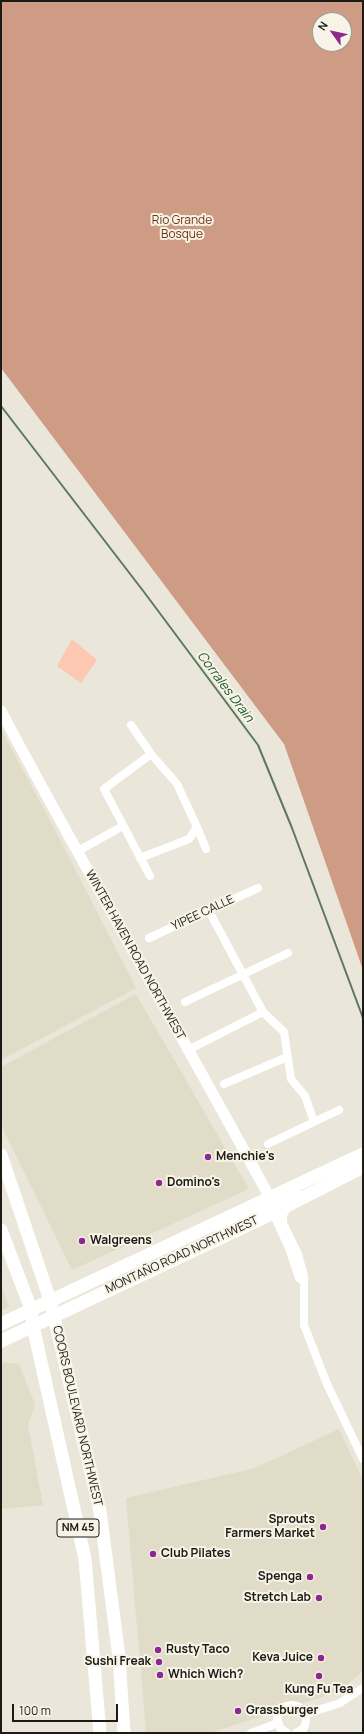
<!DOCTYPE html>
<html>
<head>
<meta charset="utf-8">
<style>
	body { margin:0 }
	#map { position:relative; width:364px; height:1734px; overflow:hidden; background:#eae7da; font-family:Manrope,sans-serif }
	canvas { display:block }
	.frame { position:absolute; inset:0; border:2px solid #1b1a15; pointer-events:none }
	.north { position:absolute; left:312px; top:12px; width:40px; height:40px; box-sizing:border-box; background:#f7f4e7; border:1px solid #9f9d93; border-radius:50%; rotate:303deg; font-size:11px; font-weight:700; line-height:16px; text-align:center; color:#1b1a15 }
	.north::after { content:''; display:block; margin:auto; width:14px; height:18px; background:#8c288f; clip-path:polygon(50% 0,100% 100%,50% 72%,0 100%) }
	.scale { position:absolute; left:12px; top:1704px; width:106px; height:18px; box-sizing:border-box; border:2px solid #1b1a15; border-top:0; padding-left:5px; font-size:12px; line-height:14px; white-space:nowrap; color:#1b1a15; -webkit-text-stroke:3px #f7f4e7; paint-order:stroke }
</style>
</head>
<body>
<div id="map">
<canvas width="364" height="1734"></canvas>
<div class="frame"></div>
<div class="north">N</div>
<div class="scale">100 m</div>
</div>
<script>
const c = document.querySelector('canvas').getContext('2d');
c.lineJoin = 'round';
function fill(path, color) {
  c.fillStyle = color;
  c.fill(path, 'evenodd');
}
function stroke(path, color, width, dash) {
  c.strokeStyle = color;
  c.lineWidth = width;
  c.lineCap = dash ? 'butt' : 'round';
  c.setLineDash(dash || []);
  c.stroke(path);
}
function label(font, color, halo, rows, align = 'center') {
  c.font = font + ' Manrope,sans-serif';
  c.lineWidth = 4;
  c.setLineDash([]);
  c.textBaseline = 'middle';
  c.strokeStyle = halo;
  c.fillStyle = color;
  for (const [text, x, y, turn = 0] of rows) {
    c.save();
    c.translate(x, y);
    c.rotate((+turn || 0) * Math.PI / 180);
    c.textAlign = isNaN(turn) ? turn : align;
    if (halo) c.strokeText(text, 0, 0);
    c.fillText(text, 0, 0);
    c.restore();
  }
}
fill(new Path2D(`
	M1,729L54,828L136,988L1,1060Z
	M136,994L249,1189L72,1270L1,1125V1067Z
	M1,1285L9,1307L1,1311Z
	M1,1362L19,1364L35,1404L28,1425L43,1505L1,1509Z
	M339,1429L363,1480V1671L340,1691L210,1733H146L126,1498L255,1468Z`), '#e1dcc8');
fill(new Path2D(`
	M72,639L97,660L81,683L57,666Z`), '#fdc8b1');
fill(new Path2D(`
	M1,1H363V970L284,744L1,368ZM320,20H344V44H320Z`), '#ce9b85');
stroke(new Path2D(`
	M1,406L144,592L258,745L292,828L363,1018`), '#5c785e', 2);
stroke(new Path2D(`
	M131,725L151,754
	M197,827L206,849
	M78,851L123,826
	M140,858L189,839L197,827L177,784L151,754L104,789L150,876
	M209,911L263,1012L284,1032L291,1079L305,1096L314,1122
	M149,938L258,888
	M185,1002L288,953
	M188,1050L263,1012
	M224,1084L287,1057
	M268,1144L339,1110
	M297,1192L277,1203L273,1213L289,1248L299,1278L303,1281
	M288,1206L283,1215V1223L298,1254L304,1276V1325L327,1384L363,1459
	M306,1714L340,1703L363,1688
	M251,1733L278,1723
	M287,1733L280,1728L277,1718L282,1708C297,1699 311,1712 304,1728L296,1733`), '#fff', 8);
stroke(new Path2D(`
	M1,711C88,875 182,1035 270,1198L268,1206L226,1227L215,1239`), '#fff', 11);
stroke(new Path2D(`
	M1,1155L50,1300L100,1511L119,1657L124,1733
	M1,1230L31,1309L33,1326L85,1559L100,1733
	M1,1324L363,1154
	M1,1341L273,1213L363,1167`), '#fff', 13);
for (const [x, y, r, color] of [
	[208,1157,4,"#8c288f"],
	[159,1183,4,"#8c288f"],
	[82,1241,4,"#8c288f"],
	[323,1527,4,"#8c288f"],
	[153,1554,4,"#8c288f"],
	[310,1577,4,"#8c288f"],
	[319,1598,4,"#8c288f"],
	[158,1650,4,"#8c288f"],
	[321,1658,4,"#8c288f"],
	[159,1662,4,"#8c288f"],
	[160,1675,4,"#8c288f"],
	[319,1676,4,"#8c288f"],
	[238,1711,4,"#8c288f"]
]) {
  const dot = new Path2D();
  dot.arc(x, y, r, 0, 2 * Math.PI);
  c.fillStyle = color;
  c.fill(dot);
  stroke(dot, '#f7f4e7', 1.5);
}
for (const [x, y, w] of [
	[78,1528,42]
]) {
  const box = new Path2D();
  box.roundRect(x - w / 2, y - 9, w, 18, 3);
  c.fillStyle = '#f7f4e7';
  c.fill(box);
  stroke(box, '#1b1a15', 1);
}
label('bold 11px', '#1b1a15', null, [
	["NM 45",78,1528]
]);
label('12px', '#703212', '#f7f4e7', [
	["Rio Grande",182,221],
	["Bosque",182,235]
]);
label('12px', '#1b1a15', '#f7f4e7', [
	["YIPEE CALLE",203,913,-25],
	["WINTER HAVEN ROAD NORTHWEST",135,955,61],
	["MONTAÑO ROAD NORTHWEST",182,1255,-25],
	["COORS BOULEVARD NORTHWEST",77,1416,77]
]);
label('bold 12px', '#1b1a15', '#f7f4e7', [
	["Menchie's",216,1157],
	["Domino's",167,1183],
	["Walgreens",90,1241],
	["Sprouts",315,1520,"right"],
	["Farmers Market",315,1534,"right"],
	["Club Pilates",161,1554],
	["Spenga",302,1577,"right"],
	["Stretch Lab",311,1598,"right"],
	["Rusty Taco",166,1650],
	["Keva Juice",313,1658,"right"],
	["Sushi Freak",151,1662,"right"],
	["Which Wich?",168,1675],
	["Kung Fu Tea",319,1690,"center"],
	["Grassburger",246,1711]
], 'left');
label('italic 13px', '#1a5729', '#f7f4e7', [
	["Corrales Drain",225,687,53]
]);
</script>
</body>
</html>
